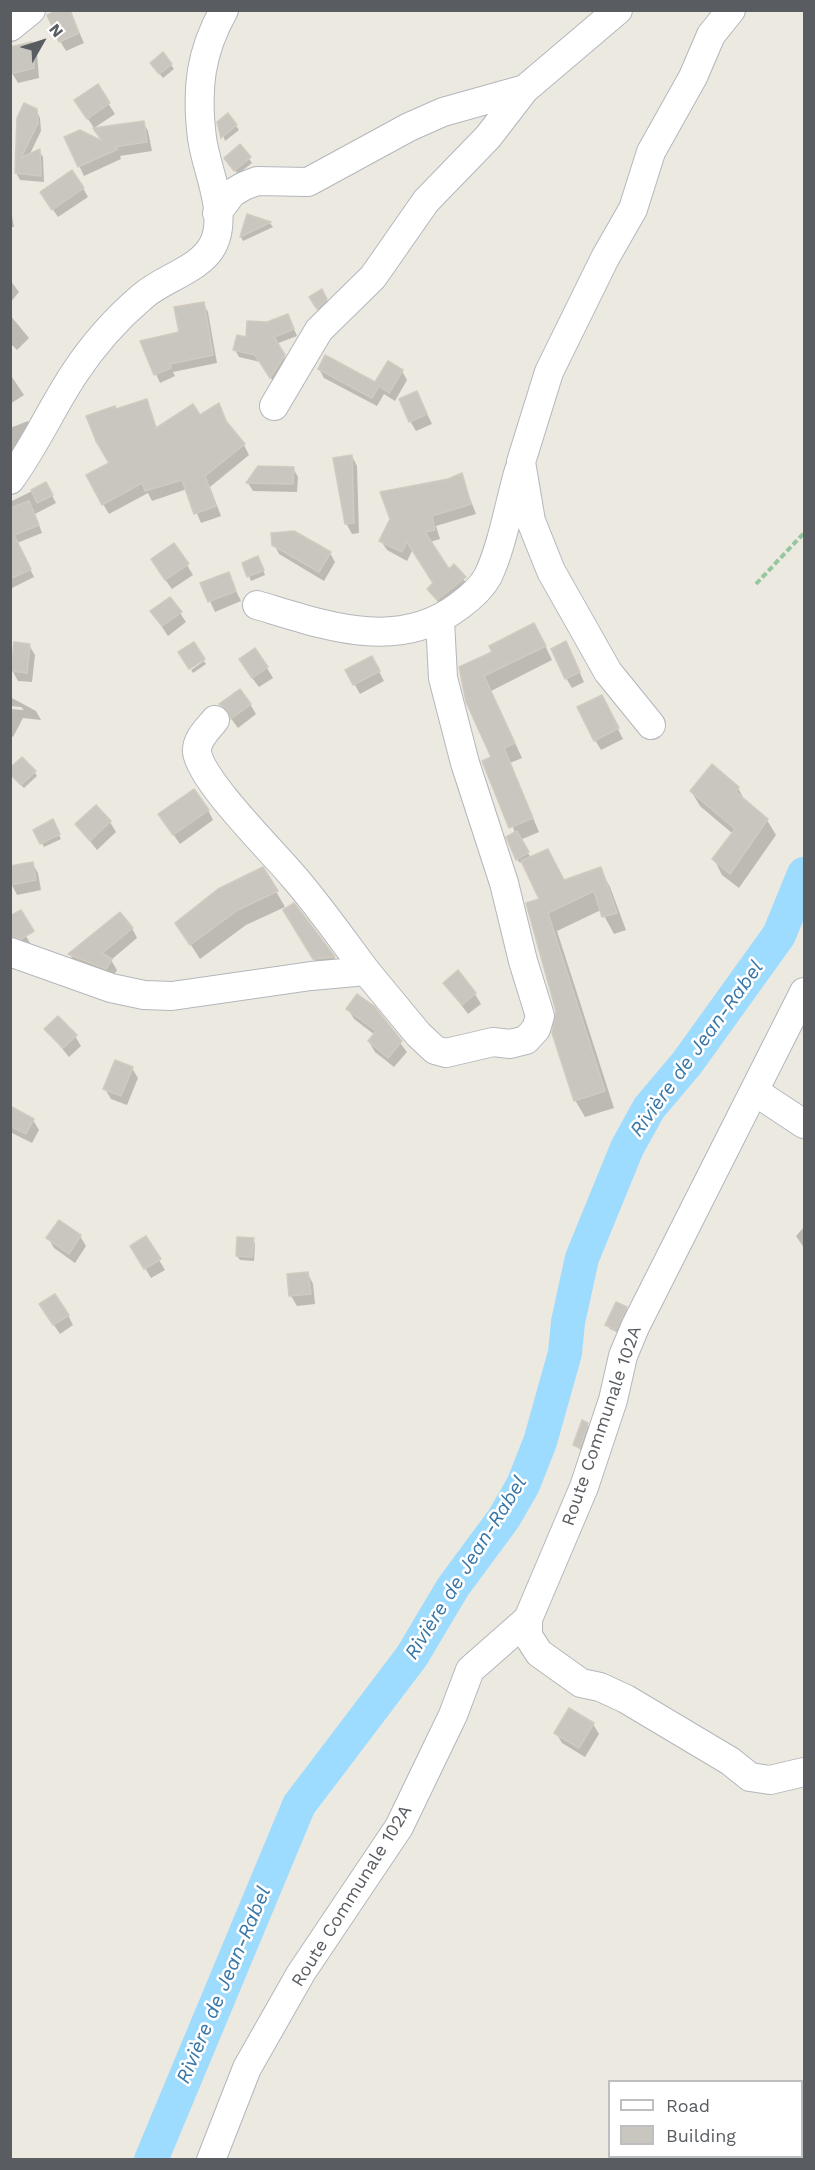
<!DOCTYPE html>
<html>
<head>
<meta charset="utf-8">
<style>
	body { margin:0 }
	#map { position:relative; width:815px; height:2170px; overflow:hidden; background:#ece9e0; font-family:"Work Sans",sans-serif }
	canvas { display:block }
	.frame { position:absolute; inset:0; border:12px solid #595d61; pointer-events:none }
	.legend { position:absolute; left:608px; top:2080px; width:195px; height:78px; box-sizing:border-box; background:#fff; border:2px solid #bdbec0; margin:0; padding:8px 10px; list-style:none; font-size:18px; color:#595d61 }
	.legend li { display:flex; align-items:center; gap:12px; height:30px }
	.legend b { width:30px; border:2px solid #bdbec0 }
	.north { position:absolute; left:12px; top:12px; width:60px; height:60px; -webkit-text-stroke:4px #fff; paint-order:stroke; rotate:51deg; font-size:16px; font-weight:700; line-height:24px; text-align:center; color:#595d61 }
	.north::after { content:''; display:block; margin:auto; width:21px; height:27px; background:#595d61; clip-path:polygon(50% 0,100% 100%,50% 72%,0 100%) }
</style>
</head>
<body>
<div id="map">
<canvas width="815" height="2170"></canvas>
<div class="frame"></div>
<ul class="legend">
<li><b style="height:8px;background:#fff"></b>Road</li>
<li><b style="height:16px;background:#c9c5bf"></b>Building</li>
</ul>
<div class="north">N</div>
</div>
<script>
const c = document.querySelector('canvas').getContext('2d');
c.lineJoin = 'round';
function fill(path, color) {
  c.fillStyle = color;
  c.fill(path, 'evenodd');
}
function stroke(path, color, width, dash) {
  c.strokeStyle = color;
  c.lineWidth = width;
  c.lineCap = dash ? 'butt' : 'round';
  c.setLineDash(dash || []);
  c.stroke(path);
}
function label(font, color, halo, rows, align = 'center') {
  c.font = font + ' "Work Sans",sans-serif';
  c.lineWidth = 5;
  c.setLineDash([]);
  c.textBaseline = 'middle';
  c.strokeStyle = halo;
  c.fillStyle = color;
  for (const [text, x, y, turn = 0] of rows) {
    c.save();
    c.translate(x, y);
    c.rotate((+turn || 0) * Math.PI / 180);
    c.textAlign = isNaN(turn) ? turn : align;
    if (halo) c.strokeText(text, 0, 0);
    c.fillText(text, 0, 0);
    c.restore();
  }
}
fill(new Path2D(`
	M73,18L84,43L66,51L60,41Z
	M32,44L37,53L39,78L18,83L12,73Z
	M171,65L174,69L163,78L155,68Z
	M97,86L115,114L94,128L82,110Z
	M36,110L40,118L41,131L29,156L39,151L43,157L44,182L20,180L16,173Z
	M228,115L239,130L225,141L219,123Z
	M143,122L148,131L152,151L120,156L121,159L84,176L66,138L105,144Z
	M240,146L252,163L238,174L228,162Z
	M83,188L88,197L58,217L47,201Z
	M10,205L14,227H10Z
	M248,216L270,223L273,227L243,241L241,237Z
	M10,280L19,292L10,303Z
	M321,291L329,304L320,312L311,297Z
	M203,303L208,312L217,363L173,372L175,376L160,383L142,342L181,333Z
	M10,315L29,338L17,350L10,343Z
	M288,316L297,336L276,344L288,363L275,384L260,362L239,357L235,350L267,323Z
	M319,369L376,384L402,371L407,380L395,401L384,394L377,406L324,378Z
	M10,374L24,395L10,404Z
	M417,393L432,424L416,431L410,421Z
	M147,401L157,429L199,417L224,415L228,426L244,445L249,455L210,487L221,516L201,523L187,489L152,501L148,493L109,514L103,504L111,464L115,410Z
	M28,421L32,429L10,460V428Z
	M352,456L357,466L359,533L352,534L346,523Z
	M293,468L298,477L297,492L253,491L248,483Z
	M461,475L476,514L436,526L440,539L430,542L448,572L454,567L470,588L443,609L429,589L435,584L413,549L407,561L387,550L381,541L448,481Z
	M46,484L56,503L35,514L42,533L17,543L34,577L10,589V502Z
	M274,544L330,553L335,562L324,581L279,554Z
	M260,562L265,575L251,581L249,576Z
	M187,565L193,575L172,589L158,570Z
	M228,574L241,601L215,612L202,584Z
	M152,612L180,613L186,622L168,636Z
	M542,639L552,660L491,691L522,758L510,763L539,832L520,840L531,858L564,882L600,869L610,887L626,930L614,934L601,910L557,931L614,1108L585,1117L575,1100L557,1011L541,900L523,861L520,863L517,859L515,834L493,757L461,668Z
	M29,645L35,655L32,682L18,681L12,670Z
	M571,653L584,682L572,688L566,678Z
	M372,658L384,681L360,694L347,671Z
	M204,661L206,664L193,673L191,670Z
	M267,668L273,678L259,687L246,670Z
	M10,697L36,711L41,720L23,718L13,737L10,736V709L24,710L21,707L10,706Z
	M250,704L256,714L238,728L221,705Z
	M607,707L623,739L601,750L595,740Z
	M712,766L738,788L746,803L767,820L776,835L739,888L722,875L714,859L733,834L700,806L691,791Z
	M34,771L37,776L24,788L10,774Z
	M208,810L213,820L180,844L166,824Z
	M52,821L61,839L44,847L35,830Z
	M110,822L116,832L97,850L77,825Z
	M32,863L38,873L41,890L17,895L10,881Z
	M263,869L285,907L246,925L200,959L177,923Z
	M294,905L334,958L342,972L323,974L293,925Z
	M10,914L26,936L31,945L11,946Z
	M132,928L137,938L111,960L117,970L112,978L75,964L70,954Z
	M445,983L475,994L481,1004L468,1014Z
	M373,1008L407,1052L394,1067L375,1052L369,1042L375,1035L354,1019L348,1009Z
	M46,1029L75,1036L81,1046L69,1057Z
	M132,1068L138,1078L127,1105L111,1099L105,1089Z
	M10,1108L33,1120L39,1130L32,1143L10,1132Z
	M804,1227V1248L796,1236Z
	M80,1236L86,1246L75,1263L54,1248L48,1238Z
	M146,1238L165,1270L151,1278L132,1246Z
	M253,1239L255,1244L254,1261L240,1260L237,1256Z
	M308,1274L313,1284L315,1304L297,1306L291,1296L289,1275Z
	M626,1308L628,1312L619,1333L610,1329L607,1325Z
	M47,1315H68L73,1325L60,1334Z
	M587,1424L590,1428L582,1451L575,1445Z
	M593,1724L599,1734L585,1757L562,1743L556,1733Z`), '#0003');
stroke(new Path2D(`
	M151,2160L299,1805L412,1656L453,1587L504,1518L523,1485L540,1442L565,1353L568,1322L582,1258L627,1148L649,1108L687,1063L779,935L804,874`), '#9ddbff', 34);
const building = new Path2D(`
	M58,10H70L79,33L59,42L47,15Z
	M32,42L34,68L10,74V47Z
	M163,52L172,64L159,74L150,63Z
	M98,84L110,103L87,119L74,100Z
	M24,103L37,109L38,123L21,158L40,149L41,176L15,173L17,118Z
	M228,113L237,125L221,138L217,122Z
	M144,121L147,142L114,147L118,149L78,167L64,137L80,130L102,141L93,128Z
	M240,144L251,157L234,171L224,158Z
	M72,170L84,188L52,210L40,192Z
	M247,214L271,222L240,237Z
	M322,289L327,299L317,309L309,297Z
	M204,302L213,355L170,364L171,368L154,375L140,341L179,332L174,307Z
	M288,314L294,329L274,337L285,355L270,378L255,355L233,350L237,335L246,337L247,321L267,322Z
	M325,355L375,382L388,361L403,370L389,393L379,386L372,398L318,369Z
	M417,391L427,414L409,422L399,399Z
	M147,399L156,428L193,404L200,415L219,403L226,421L245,444L205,476L216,506L194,514L182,480L145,491L142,483L102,505L86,475L109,463L96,441L86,416L115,406L116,409Z
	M352,455L354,523L345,524L333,458Z
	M258,466L294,467L293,484L246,483Z
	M462,473L471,504L432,516L435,530L425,532L449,569L454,564L466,577L437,600L427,589L433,583L407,542L402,552L379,541L390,519L380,492L448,479Z
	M46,482L53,495L37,503L31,490Z
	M29,501L39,525L14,535L31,569L10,579V508Z
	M294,531L331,552L319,572L272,545L271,533Z
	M174,543L189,564L165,580L151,559Z
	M258,556L264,570L247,577L242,563Z
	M229,572L236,591L208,602L200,583Z
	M170,597L182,612L162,626L150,611Z
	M534,623L546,646L484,676L515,743L504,748L533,818L509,828L482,761L491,757L466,702L459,667L492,652L489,646Z
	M566,641L580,672L565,679L551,649Z
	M14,642L30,644L27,673L11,671Z
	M194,642L205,659L189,669L178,652Z
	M255,648L268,667L252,678L239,659Z
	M372,656L380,671L353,685L345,670Z
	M240,689L251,704L231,719L226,708L219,704Z
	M602,695L619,728L594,741L577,707Z
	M22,757L36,771L21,785L10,774V768Z
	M712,764L739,787L736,792L768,819L730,874L712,859L735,829L690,791Z
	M194,789L209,810L173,835L158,814Z
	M96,805L111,821L90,841L75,824Z
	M53,819L60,834L40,844L33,830Z
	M517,831L529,852L516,860L506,837Z
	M548,849L564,880L601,867L617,913L602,917L594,891L548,913L605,1091L574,1101L552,1033L556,1011L526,903L539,899L521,861Z
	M33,862L36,880L10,885V866Z
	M263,867L278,891L238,910L190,945L175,923L218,889Z
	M294,903L308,921L335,957L313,959L283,910Z
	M21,910L34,931L21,939L10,936V916Z
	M120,912L133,928L102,953L112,959L106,969L68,954Z
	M458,970L476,993L462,1005L443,983Z
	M357,994L374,1006L402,1041L388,1058L368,1041L376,1031L346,1009Z
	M58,1016L77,1035L63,1048L44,1029Z
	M115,1060L133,1067L121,1096L103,1089Z
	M10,1106L34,1119L26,1134L10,1126Z
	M59,1220L81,1235L69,1254L46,1238Z
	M146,1236L161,1259L144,1269L130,1246Z
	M237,1237L254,1238L252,1257L236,1256Z
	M308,1272L311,1294L289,1296L287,1274Z
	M55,1294L69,1315L53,1325L39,1304Z
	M616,1302L627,1307L616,1330L605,1325Z
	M582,1420L588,1423L580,1448L573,1445Z
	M569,1708L594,1723L579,1748L554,1733Z`);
fill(building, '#c9c5bf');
stroke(building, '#d1cabf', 1.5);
const minor = new Path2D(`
	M10,27L31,10
	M217,213L232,193L244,186L257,181L308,182L409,127L443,112L525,89L618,10
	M274,406L319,330L373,277L426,201L488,137L525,89
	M10,480C35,446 51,409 74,374C93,345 117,318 143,296C163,278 200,270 213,245C229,213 206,170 202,138C196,89 200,53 224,10
	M257,605C324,625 397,653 459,606C470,598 481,589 488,576C503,544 509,504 519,470
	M215,720C208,729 196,739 197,752C201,781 272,851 293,876C319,906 342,939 366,971
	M651,725L608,672L551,571L531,521L521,462L549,372L605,258L633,209L651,152L693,77L711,35L731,10
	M10,952L111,988L144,995L172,996L311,976L366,971L418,1034L435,1050L446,1053L493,1042L510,1044L526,1040L536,1029L540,1016L523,961L504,883L465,763L443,678L440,621
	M754,1091L804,1124
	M528,1619V1636L539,1653L581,1683L600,1687L626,1699L730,1761L750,1777L770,1780L804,1772
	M211,2160L247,2068L301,1973L399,1827L453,1715L470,1670L528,1619L584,1487L613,1400L623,1356L635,1327L804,992`);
stroke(minor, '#b3b7bb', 30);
stroke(new Path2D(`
	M756,584L804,533`), '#95c6a0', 4, [6, 3]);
stroke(minor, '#fff', 28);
label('18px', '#595d61', '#fff', [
	["Route Communale 102A",602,1426,-71],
	["Route Communale 102A",352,1896,-58]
]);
label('italic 20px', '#3977a8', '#fff', [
	["Rivière de Jean-Rabel",697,1049,-54],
	["Rivière de Jean-Rabel",466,1568,-58],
	["Rivière de Jean-Rabel",224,1985,-67]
]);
</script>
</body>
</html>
